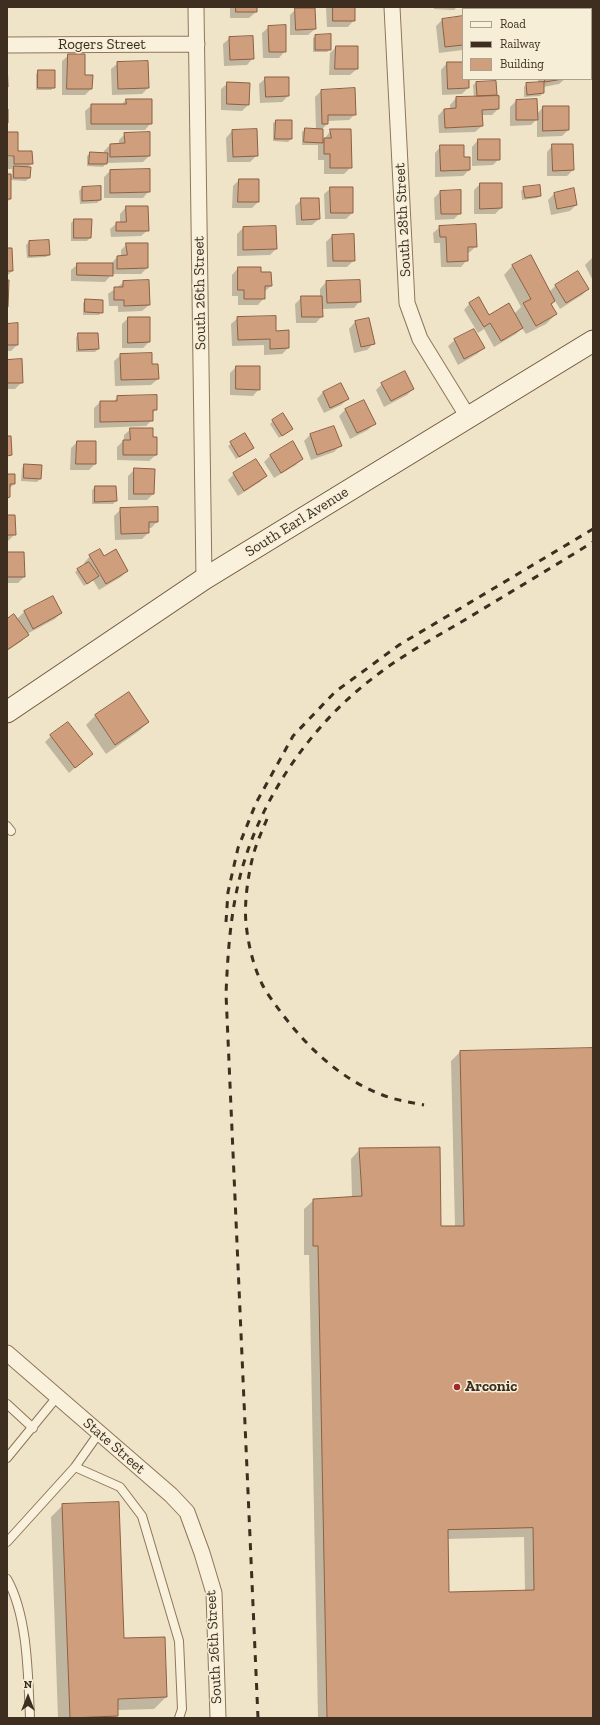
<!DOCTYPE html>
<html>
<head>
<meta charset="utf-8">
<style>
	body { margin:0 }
	#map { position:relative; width:600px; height:1725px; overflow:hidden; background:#f0e4c8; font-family:"Zilla Slab",serif }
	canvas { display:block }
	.frame { position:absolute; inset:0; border:8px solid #3d2e20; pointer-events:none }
	.legend { position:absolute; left:462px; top:8px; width:130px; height:72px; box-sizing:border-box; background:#f7eed8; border:1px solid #ada18e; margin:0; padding:5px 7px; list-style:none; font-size:12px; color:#3d2e20 }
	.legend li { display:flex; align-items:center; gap:8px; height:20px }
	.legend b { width:20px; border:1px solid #ada18e }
	.north { position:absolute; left:8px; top:1677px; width:40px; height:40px; -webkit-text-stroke:3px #f7eed8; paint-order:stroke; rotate:0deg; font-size:11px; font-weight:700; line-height:16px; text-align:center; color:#3d2e20 }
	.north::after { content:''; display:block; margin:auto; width:14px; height:18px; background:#3d2e20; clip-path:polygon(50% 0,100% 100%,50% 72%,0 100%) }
</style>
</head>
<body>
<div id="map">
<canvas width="600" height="1725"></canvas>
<div class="frame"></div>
<ul class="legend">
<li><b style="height:5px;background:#faf1dc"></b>Road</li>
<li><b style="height:5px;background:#3d2e20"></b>Railway</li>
<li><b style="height:11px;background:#cf9f7d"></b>Building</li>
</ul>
<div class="north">N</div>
</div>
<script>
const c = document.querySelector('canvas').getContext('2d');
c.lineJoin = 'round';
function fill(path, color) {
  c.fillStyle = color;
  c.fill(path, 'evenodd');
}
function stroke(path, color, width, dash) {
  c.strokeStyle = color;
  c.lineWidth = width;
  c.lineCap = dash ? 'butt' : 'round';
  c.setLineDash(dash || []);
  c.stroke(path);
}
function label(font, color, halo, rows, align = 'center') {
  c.font = font + ' "Zilla Slab",serif';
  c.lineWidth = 3;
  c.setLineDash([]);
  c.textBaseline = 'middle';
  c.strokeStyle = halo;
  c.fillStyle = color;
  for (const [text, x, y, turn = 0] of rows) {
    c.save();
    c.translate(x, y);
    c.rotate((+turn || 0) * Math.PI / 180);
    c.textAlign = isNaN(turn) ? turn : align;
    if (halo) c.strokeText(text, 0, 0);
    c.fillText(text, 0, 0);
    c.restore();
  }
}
fill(new Path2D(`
	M230,7H256V12L249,18H230Z
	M326,7H354V20L348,27H327Z
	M434,7H457L454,10L434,9Z
	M296,9L315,29L308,35H290V15Z
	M463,17V50L439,53L436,26L442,20Z
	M269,27L285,51L279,58H263L262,33Z
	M316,36L330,49L327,52H313V38Z
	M230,38L253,58L247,65L224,66L223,44Z
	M336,47H357V69L350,75H329L330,53Z
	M69,55L84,76L91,89L85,95H62V61Z
	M118,63L148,88L142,94L112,95L111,69Z
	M447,63H463V79H468V88L462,94L442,95L441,70Z
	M39,71L54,87L51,90H36V74Z
	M266,78L288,96L282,102L260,103L259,84Z
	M538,79H565L559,84L543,87V93L540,96L524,97V87L526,84L538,83Z
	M228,83L248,105L242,111L221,110V89Z
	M476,83L496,94L492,97L498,109L492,115H481L482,126L475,132L439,133L438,116L444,109H450V105L456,98H474L473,85Z
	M321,91L355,114L349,120L327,121V124L322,129V142L331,130L351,167L344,174H324V160H318V145H302V132L305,129H316L315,97Z
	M126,100H151V123L145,130H86L85,111L92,105H121Z
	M516,101L537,114L543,107L568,130L562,136L537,137V119L531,125L510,126V107Z
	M276,121L291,139L288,142L273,141V123Z
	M232,131L257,155L250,162H227L226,138Z
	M7,133L17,152L32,163L27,168L29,178L26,181L10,180V199L7,202V175H12V169H8L7,157H12V155H7Z
	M125,134L149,156L143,162L106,163L103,167L87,166V156L90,153H104V151L110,145L119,144V140Z
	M478,140L499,159L493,165L472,166V147Z
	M553,145L573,170L567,176H547V152Z
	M441,146L463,158L469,170L463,176L435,177V153Z
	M110,171L149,191L143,198H104V177Z
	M239,180L258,202L252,208H232L233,186Z
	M480,184L501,208L495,214H474V190Z
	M82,188L100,200L97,203L80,204L79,191Z
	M331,188L352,213L346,219H325L324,194Z
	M524,188L540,195L537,198L522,200L521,191Z
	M573,189L576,205L570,211L551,215L548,200L554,194Z
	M440,192L460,213L454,219L435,220L434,198Z
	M302,199L319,219L312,225H296L295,206Z
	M126,207L148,230L141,236L111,237L110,229L117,223H120V214Z
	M74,220L90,238L87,241H71V223Z
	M440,227L476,246L470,252L467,253V260L461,267H441L440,243H434L433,233Z
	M243,228L276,249L270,255L237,256V234Z
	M332,236L354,260L347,267H327L326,242Z
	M29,242L49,255L46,257L27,258L26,245Z
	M127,244L147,268L141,274H112L105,282L71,281V270L78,264H111L117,257L121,256V250Z
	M7,249L12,271L7,276Z
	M592,258H593V281L585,265Z
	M513,265L549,292L555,286L577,272L588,289L582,295L560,309L555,301L551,305L556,314L546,324L526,334L522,328L516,334L494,347L484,329L478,333L464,310L470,303L489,316L514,314L521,307L504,275Z
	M238,268H260V273L271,286L264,292V298L258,305H238V296H232V275Z
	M124,282L149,305L142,311L118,312V306H109L108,294Z
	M326,282L360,301L354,308L322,309V316L316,323H296L295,304L302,297H320V289Z
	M86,300L102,312L99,315H83V303Z
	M128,318H149V342L143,348H122V324Z
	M238,318L288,348L282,354L264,355V345L232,346L231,324Z
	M355,322L374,343L367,350L354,353L349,329Z
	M7,325L17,345L11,351H7Z
	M474,330L484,348L477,354L458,365L448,346L455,340Z
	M79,334L98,349L95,352H76V337Z
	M121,355L151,365L158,379L151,385L115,386L114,361Z
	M7,361L22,382L15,389H7Z
	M236,367L259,389L253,396L230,395V373Z
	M382,384L413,389L407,395L384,407L376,390Z
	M323,392L348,399L341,405L324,413L317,399Z
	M118,397L156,409L152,414V420L146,426L94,428V408L100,402H113Z
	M363,401L374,424L368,430L350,439L339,416L345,410Z
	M273,421L292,429L279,438L270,424Z
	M131,429L152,438L156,455L149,461L117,460V447L124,440V435Z
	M245,434L250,450L236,459L228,446Z
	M310,435L340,446L334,452L311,460L304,441Z
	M77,442L95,464L89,470H70L71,448Z
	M292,442L302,458L296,465L274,478L264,462L270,456Z
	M25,465L40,479L37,482L21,481L22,468Z
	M135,469L153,494L147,500H128V476Z
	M234,474L266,476L260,482L238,496L228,480Z
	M7,475L14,484L9,489V497L7,500Z
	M95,487H115L116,501L113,504H92V490Z
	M121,509L157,522L151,528H148V533L142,539L115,540L114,516Z
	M7,516L15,534L8,541H7Z
	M7,553L24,577L18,583H7Z
	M90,556L104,557L127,571L121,577L99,590L93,580L84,586L75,572L85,565L84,563Z
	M52,597L61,613L55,619L27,634L22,641L7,651V620L17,619L24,612Z
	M128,693L148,722L139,731L106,754L86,725L95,716Z
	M51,736L91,754L69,773L45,742Z
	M593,1049V1718H318L309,1255H304V1209L314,1200L352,1197L351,1159L360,1149L440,1227H455L451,1061L460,1052ZM524,1537L525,1591L448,1593L447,1539Z
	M63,1505L123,1639L166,1697L154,1709L117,1710V1716L115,1718H58L51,1517Z`), '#0003');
const building = new Path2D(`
	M236,7H257V12H236Z
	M333,7H355V21H333Z
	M467,7H485V9H467Z
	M537,7H546L547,9H532Z
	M295,8H315L316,29L296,30Z
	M463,16V45L445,47L442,19Z
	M286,25V52H269L268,26Z
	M331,34V50H315V35Z
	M253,36L254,59L230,60L229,37Z
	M336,46H358V69H335Z
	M68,54H85V75H93L92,89H67Z
	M7,61L8,87H7Z
	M148,61L149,88L118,89L117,62Z
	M447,62H463V79H469V88L448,89Z
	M38,70H55V88H38Z
	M265,77H289V96L266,97Z
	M545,79H563L545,82Z
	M496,81L497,95L477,96L476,82Z
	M227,82L250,83L249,105L227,104Z
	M544,82V93L527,95L526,83Z
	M355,88L356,115H328V124H322L321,90Z
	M499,96V109L482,110L483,126L445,128L444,109L456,108V97Z
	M126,99H152V124H91V104H126Z
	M537,99L538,120H516V100Z
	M543,106H569V130L543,131Z
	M7,109H8V123H7Z
	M276,120H292V139H275Z
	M305,128L323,129V143L304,142Z
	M257,129L258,156L233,157L232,130Z
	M330,129H351L352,168H330V154H324V138H331Z
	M7,132H18V151H32L33,164H14V156H7Z
	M150,132V156L110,157V144L125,143L124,133Z
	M478,139H500V160H478Z
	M552,144H573L574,170L553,171Z
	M440,145H464V157H470V170L441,171Z
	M90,152L108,153L107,164H89Z
	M14,166L31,167L30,178H14Z
	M150,169V192L110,193V170Z
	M7,174H11V199H7Z
	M239,179H259V202H238Z
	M480,183H502V208L480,209Z
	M540,185L541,196L525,198L523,187Z
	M101,186V200L82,201V187Z
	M330,187H353V213H331Z
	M574,188L577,205L557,209L554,193Z
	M461,190V214H441L440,191Z
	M301,198H319L320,219L302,220Z
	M126,206H148L149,231H116V222H126Z
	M74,219H92L91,238H74Z
	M476,224L477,247H468V261L447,262L446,237H440L439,226Z
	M276,226L277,249L243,250V227Z
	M354,234L355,261H333L332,235Z
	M49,240L50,255L29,256V241Z
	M126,243H148V268L117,269V256L127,255Z
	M7,248H12L13,271H7Z
	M531,255L555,301L551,304L557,314L536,326L523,303L531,299L512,265Z
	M77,263H113V276L77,275Z
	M238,267H261V272H271L272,286H265V299H244V290H238Z
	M578,271L589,289L566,303L555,285Z
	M7,280H9L8,307H7Z
	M149,280L150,305L124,306V300H114V287H123V281Z
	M360,280L361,302L327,303L326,281Z
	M301,296H322L323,317H302Z
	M479,297L489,315L509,303L523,328L501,341L490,323L484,327L469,303Z
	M85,299L103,300V313L85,312Z
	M276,316V331L289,330V348L270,349V339L238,340L237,317Z
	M128,317H150V342L128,343Z
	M369,318L375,344L361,347L355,321Z
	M18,323V345H7V324Z
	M474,329L485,348L464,359L454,339Z
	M78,333H98L99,349L79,350Z
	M152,353V364H158L159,379L121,380L120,354Z
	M22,359L23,383H7V360Z
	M236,366H260V390L236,389Z
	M405,371L414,389L391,401L381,383Z
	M341,383L349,399L330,408L323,392Z
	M157,395V410H153V421L100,422V401H117V396Z
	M364,400L376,424L357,433L345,409Z
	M283,413L293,429L282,436L272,420Z
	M334,426L342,446L317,455L310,434Z
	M130,428H153V437H157V455H123V440H130Z
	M245,433L254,448L239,457L230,442Z
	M7,436H11L12,455L7,456Z
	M77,441H96V464H76Z
	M293,441L303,459L281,473L270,455Z
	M256,459L267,476L244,491L233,473Z
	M24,464L42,465L41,479L24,478Z
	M134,468L155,469L154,494H134Z
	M7,474H15V484H10V497L7,498Z
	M95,486H116L117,501L95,502Z
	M158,507V522H149V533L121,534L120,508Z
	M7,515H15L16,535H7Z
	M100,549L104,556L116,549L128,571L106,584L89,555Z
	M7,552H24L25,577H7Z
	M89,562L99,576L87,584L77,569Z
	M53,596L62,613L33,629L24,611Z
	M14,614L29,635L7,650V619Z
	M129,692L149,722L115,745L95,715Z
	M68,722L93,754L75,768L50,735Z
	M593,1048V1718H327L318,1246H313V1199L362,1196L359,1148L440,1147L441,1226H464L460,1051ZM533,1528L534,1590L449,1592L448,1530Z
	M119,1502L124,1638L165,1637L167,1697L118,1699V1716L70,1718L62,1504Z`);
fill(building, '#cf9f7d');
stroke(building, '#8d5f41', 1);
const lane = new Path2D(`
	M7,826L11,831
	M7,1404L33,1428
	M7,1458L57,1397
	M75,1467L120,1487L142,1516L179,1641L182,1709L179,1718
	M7,1542L75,1467L99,1433
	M7,1579C28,1616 28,1676 30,1718`);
const street = new Path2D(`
	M196,7L204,579
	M392,7L407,303L420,339L468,417
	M7,45L197,44
	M7,1353L171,1495L187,1512L202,1553L214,1593L218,1718`);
const secondary = new Path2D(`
	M7,712L204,579L593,341`);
stroke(lane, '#8d765c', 10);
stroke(street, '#8d765c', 17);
stroke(secondary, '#6f573f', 23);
stroke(lane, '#faf1dc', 8);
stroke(street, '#faf1dc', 15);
stroke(secondary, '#faf1dc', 21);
stroke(new Path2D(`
	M267,819C262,831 256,844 253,856C248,875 244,904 246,923C248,944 253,965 262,984C266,992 272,1000 277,1007C304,1044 337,1077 380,1094C394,1100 409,1102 424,1105
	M226,922L228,892L238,848L256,803L293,736L335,692L399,645L593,529
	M258,1718L226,994C228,948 231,903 245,859C267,789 315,722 373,678C402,655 436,637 468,618C509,593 551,568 593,542`), '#3d2e20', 3, [7, 7]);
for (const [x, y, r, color] of [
	[457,1387,4,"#9e2a2b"]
]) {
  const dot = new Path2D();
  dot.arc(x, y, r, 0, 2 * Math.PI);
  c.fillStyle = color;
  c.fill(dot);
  stroke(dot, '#f7eed8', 1.5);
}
label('15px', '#3d2e20', '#f7eed8', [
	["Rogers Street",102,45],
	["South 28th Street",403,220,-93],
	["South 26th Street",200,293,-91],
	["South Earl Avenue",297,522,-32],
	["State Street",114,1446,41],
	["South 26th Street",214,1647,-93]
]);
label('bold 15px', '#3d2e20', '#f7eed8', [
	["Arconic",465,1387]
], 'left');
</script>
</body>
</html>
